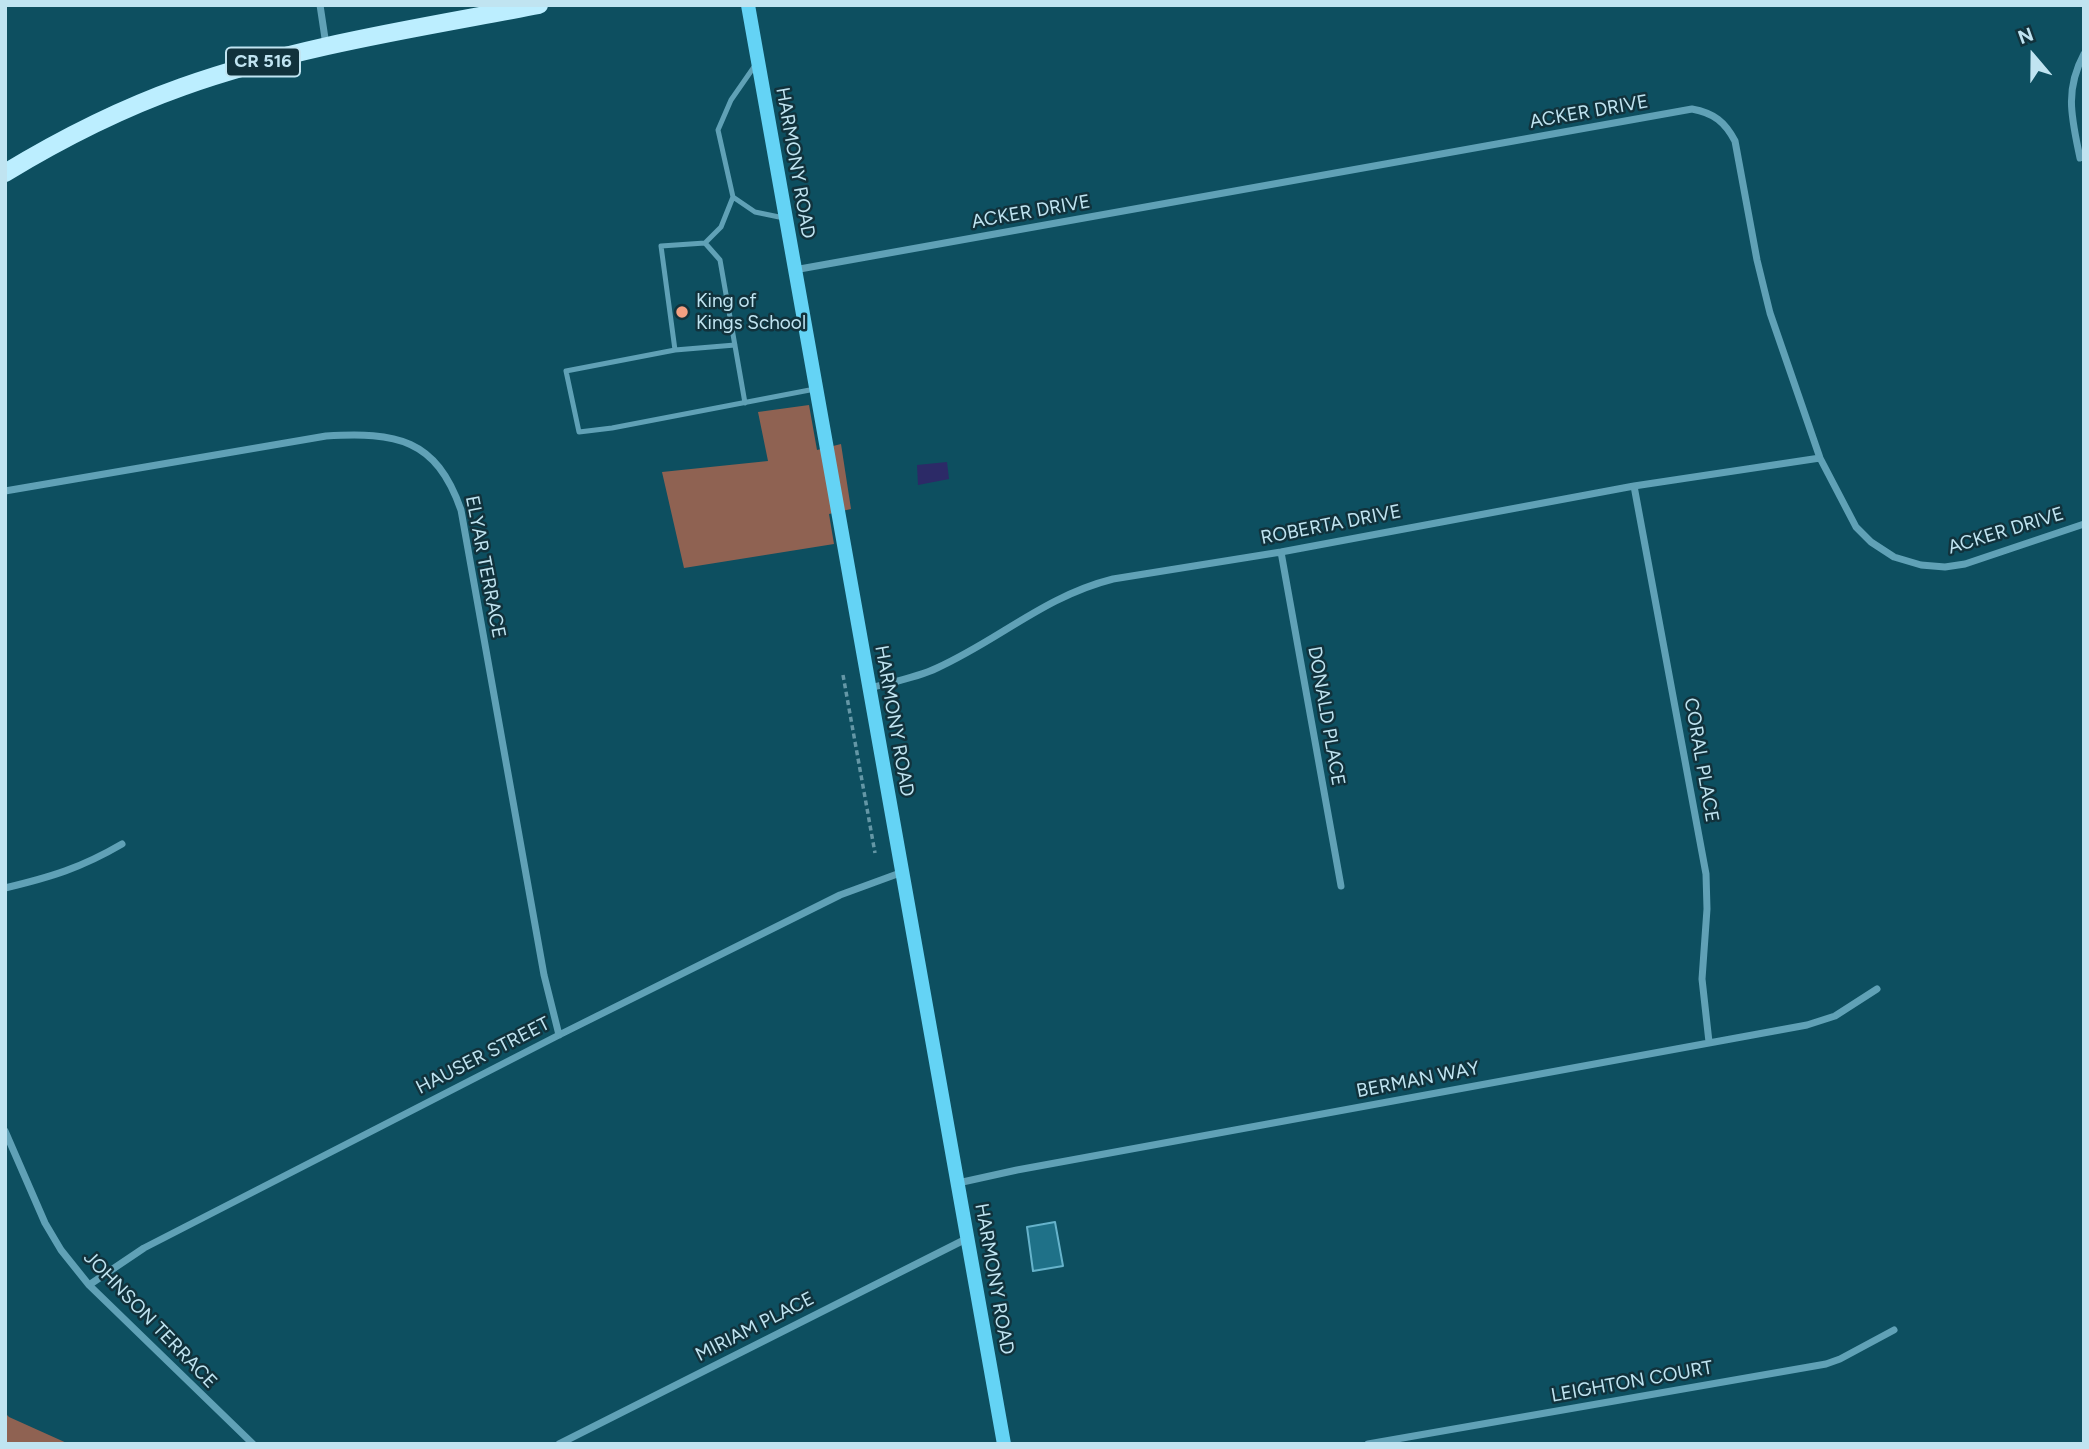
<!DOCTYPE html>
<html>
<head>
<meta charset="utf-8">
<style>
	body { margin:0 }
	#map { position:relative; width:2089px; height:1449px; overflow:hidden; background:#0d4f60; font-family:Figtree,sans-serif }
	canvas { display:block }
	.frame { position:absolute; inset:0; border:7px solid #c0e4f1; pointer-events:none }
	.north { position:absolute; left:1998px; top:21px; width:70px; height:70px; -webkit-text-stroke:5px #11323c; paint-order:stroke; rotate:340deg; font-size:19px; font-weight:700; line-height:28px; text-align:center; color:#c0e4f1 }
	.north::after { content:''; display:block; margin:auto; width:24px; height:32px; background:#c0e4f1; clip-path:polygon(50% 0,100% 100%,50% 72%,0 100%) }
</style>
</head>
<body>
<div id="map">
<canvas width="2089" height="1449"></canvas>
<div class="frame"></div>
<div class="north">N</div>
</div>
<script>
const c = document.querySelector('canvas').getContext('2d');
c.lineJoin = 'round';
function fill(path, color) {
  c.fillStyle = color;
  c.fill(path, 'evenodd');
}
function stroke(path, color, width, dash) {
  c.strokeStyle = color;
  c.lineWidth = width;
  c.lineCap = dash ? 'butt' : 'round';
  c.setLineDash(dash || []);
  c.stroke(path);
}
function label(font, color, halo, rows, align = 'center') {
  c.font = font + ' Figtree,sans-serif';
  c.lineWidth = 5;
  c.setLineDash([]);
  c.textBaseline = 'middle';
  c.strokeStyle = halo;
  c.fillStyle = color;
  for (const [text, x, y, turn = 0] of rows) {
    c.save();
    c.translate(x, y);
    c.rotate((+turn || 0) * Math.PI / 180);
    c.textAlign = isNaN(turn) ? turn : align;
    if (halo) c.strokeText(text, 0, 0);
    c.fillText(text, 0, 0);
    c.restore();
  }
}
fill(new Path2D(`
	M809,405L817,450L841,444L851,509L829,514L834,544L684,568L662,472L768,461L758,412Z
	M5,1413L9,1417L69,1444H5Z`), '#8f6252');
fill(new Path2D(`
	M947,462L949,479L918,485L917,465Z`), '#2c2a67');
const building = new Path2D(`
	M1055,1222L1063,1266L1033,1271L1027,1227Z`);
fill(building, '#1f7188');
stroke(building, '#66b3cb', 2);
stroke(new Path2D(`
	M843,675L875,853
	M893,700L897,702`), '#6497a6', 3.5, [5, 3.5]);
stroke(new Path2D(`
	M756,64L731,100L718,130L733,197L755,212L784,218
	M705,243L720,260L745,403
	M735,345L675,350L566,371L579,432L612,428L815,389
	M675,350L661,246L705,243L721,227L733,197`), '#60a1b6', 5);
stroke(new Path2D(`
	M320,5L326,45
	M2080,158C2072,119 2064,91 2084,54
	M794,270L1692,109C1714,113 1725,122 1735,141L1757,260L1770,313L1820,458L1856,527L1871,542L1894,557L1921,565L1945,567L1965,564L2084,524
	M1634,486L1706,874L1707,909L1702,979L1709,1042
	M5,491L326,436C396,432 436,438 461,510L544,975L559,1035
	M1281,552L1341,886
	M870,688C892,682 916,678 937,668C999,640 1045,596 1113,579L1281,552L1634,486L1820,458
	M5,888C51,877 81,868 122,844
	M5,1131L45,1223L61,1250L89,1285L253,1444
	M958,1183L1017,1170L1807,1025L1835,1016L1877,989
	M89,1285L144,1248L559,1035L840,895L900,873
	M559,1444L966,1239
	M1368,1444L1826,1364L1840,1359L1894,1330`), '#60a1b6', 7);
stroke(new Path2D(`
	M748,5L1004,1444`), '#64d3f5', 14);
stroke(new Path2D(`
	M5,173C61,139 120,109 182,87C297,46 419,28 539,5`), '#bceeff', 18);
for (const [x, y, r, color] of [
	[682,312,7,"#f3a082"]
]) {
  const dot = new Path2D();
  dot.arc(x, y, r, 0, 2 * Math.PI);
  c.fillStyle = color;
  c.fill(dot);
  stroke(dot, '#11323c', 2.5);
}
for (const [x, y, w] of [
	[263,62,74]
]) {
  const box = new Path2D();
  box.roundRect(x - w / 2, y - 14.5, w, 29, 5);
  c.fillStyle = '#11323c';
  c.fill(box);
  stroke(box, '#c0e4f1', 2);
}
label('bold 18px', '#c0e4f1', null, [
	["CR 516",263,62]
]);
label('19px', '#c0e4f1', '#11323c', [
	["ACKER DRIVE",1589,112,-10],
	["HARMONY ROAD",795,163,80],
	["ACKER DRIVE",1031,212,-10],
	["ROBERTA DRIVE",1331,525,-11],
	["ACKER DRIVE",2006,531,-17],
	["ELYAR TERRACE",485,567,79],
	["DONALD PLACE",1326,716,80],
	["HARMONY ROAD",894,721,80],
	["CORAL PLACE",1701,760,80],
	["HAUSER STREET",483,1056,-27],
	["BERMAN WAY",1418,1080,-11],
	["HARMONY ROAD",994,1279,80],
	["JOHNSON TERRACE",150,1320,46],
	["MIRIAM PLACE",755,1327,-27],
	["LEIGHTON COURT",1632,1382,-10]
]);
label('19px', '#c0e4f1', '#11323c', [
	["King of",696,301],
	["Kings School",696,323]
], 'left');
</script>
</body>
</html>
